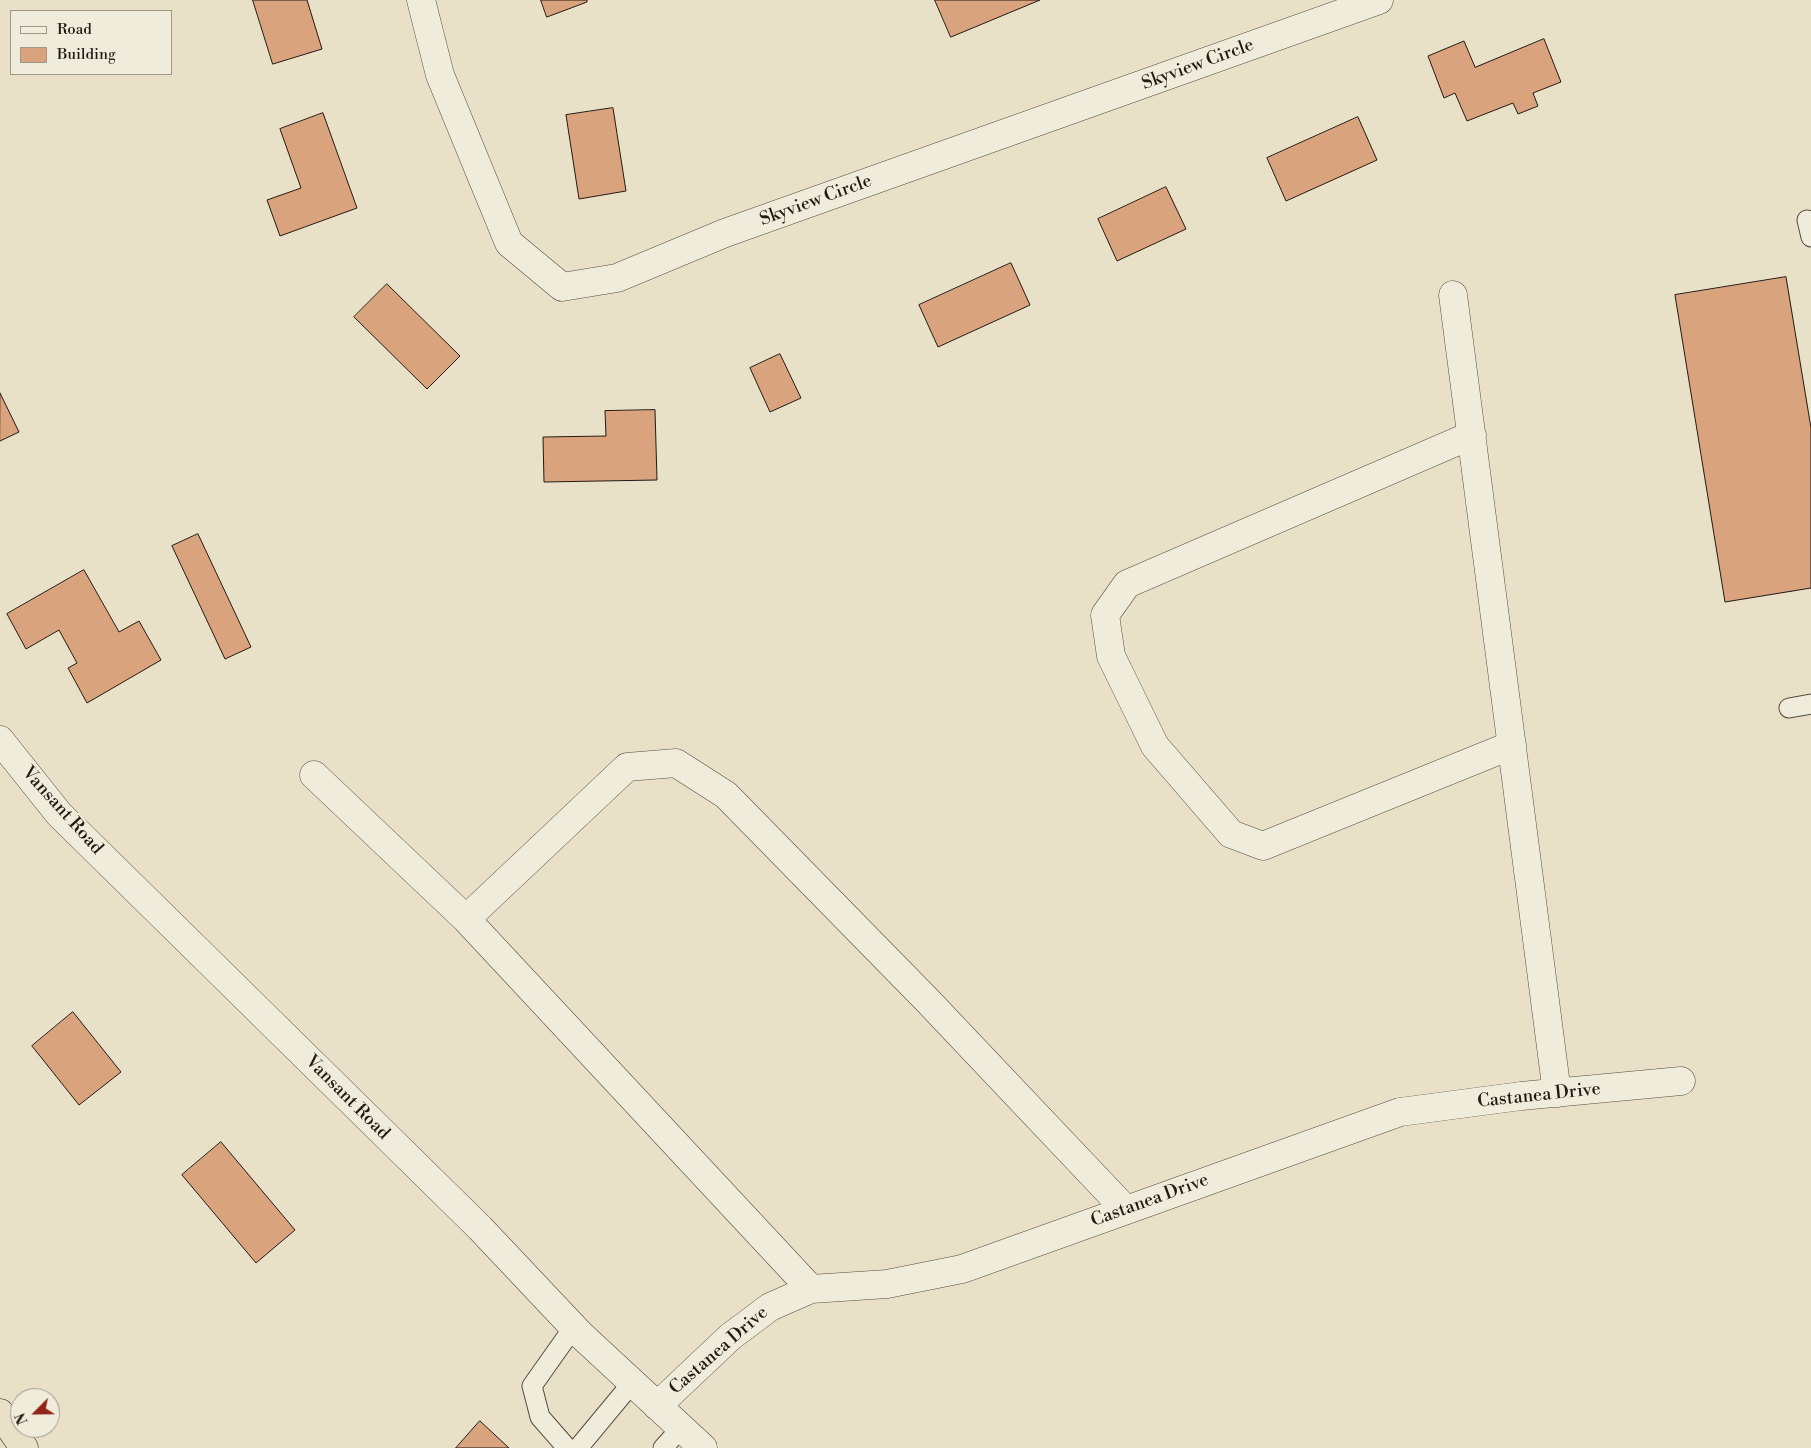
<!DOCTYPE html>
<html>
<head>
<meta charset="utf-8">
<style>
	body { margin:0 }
	#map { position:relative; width:1811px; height:1448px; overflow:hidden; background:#e8e1c7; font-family:"Libre Bodoni",serif }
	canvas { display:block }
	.legend { position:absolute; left:10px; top:10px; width:162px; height:65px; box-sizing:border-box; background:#f0ecdb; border:1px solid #9e988b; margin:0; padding:6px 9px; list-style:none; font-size:15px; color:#241914 }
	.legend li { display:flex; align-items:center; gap:10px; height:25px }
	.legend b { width:25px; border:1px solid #9e988b }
	.north { position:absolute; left:10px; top:1388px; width:50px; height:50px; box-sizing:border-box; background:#f0ecdb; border:1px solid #9e988b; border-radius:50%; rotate:247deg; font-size:14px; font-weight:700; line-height:20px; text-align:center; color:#241914 }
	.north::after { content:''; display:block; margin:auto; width:18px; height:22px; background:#8f2418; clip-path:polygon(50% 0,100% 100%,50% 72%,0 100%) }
</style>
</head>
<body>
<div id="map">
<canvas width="1811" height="1448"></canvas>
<ul class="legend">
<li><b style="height:6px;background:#f0ecdb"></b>Road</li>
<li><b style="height:14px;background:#d9a37e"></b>Building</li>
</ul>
<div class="north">N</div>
</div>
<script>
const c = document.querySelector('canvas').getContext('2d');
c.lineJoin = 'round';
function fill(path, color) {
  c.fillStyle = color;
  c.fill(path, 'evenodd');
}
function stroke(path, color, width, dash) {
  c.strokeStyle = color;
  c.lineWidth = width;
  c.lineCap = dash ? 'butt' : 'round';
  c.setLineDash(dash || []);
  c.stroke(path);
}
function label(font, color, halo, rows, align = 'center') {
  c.font = font + ' "Libre Bodoni",serif';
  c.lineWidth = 4.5;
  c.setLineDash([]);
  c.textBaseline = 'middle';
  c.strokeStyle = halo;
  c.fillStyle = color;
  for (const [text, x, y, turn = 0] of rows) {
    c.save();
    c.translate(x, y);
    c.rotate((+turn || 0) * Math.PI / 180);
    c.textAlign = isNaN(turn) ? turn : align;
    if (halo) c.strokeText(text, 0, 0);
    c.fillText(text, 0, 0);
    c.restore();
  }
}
const building = new Path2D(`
	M253,0H307L322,49L273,64Z
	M541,0H587V2L547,17Z
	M935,0H1040L951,37Z
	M1544,39L1561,82L1533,93L1538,106L1518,114L1513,103L1467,121L1455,93L1444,98L1428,56L1464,41L1475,67Z
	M613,108L626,191L579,199L566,115Z
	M323,113L357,208L280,236L267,200L301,188L280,129Z
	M1358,117L1377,160L1286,201L1267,158Z
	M1166,187L1186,229L1117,261L1098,219Z
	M1011,263L1030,305L938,347L919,305Z
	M1786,277L1811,428V588L1725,602L1675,295Z
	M387,284L460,356L427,389L354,317Z
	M780,354L801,398L770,412L750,368Z
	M0,393L19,432L0,441Z
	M655,410L657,480L544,482L543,437L606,436L605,411Z
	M198,534L251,647L225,659L172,546Z
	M84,570L119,632L139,621L161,660L87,703L68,668L77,663L59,630L26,649L7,614Z
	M73,1012L121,1072L79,1105L32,1046Z
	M221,1142L295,1230L256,1263L182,1175Z
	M480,1421L509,1448H456Z`);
fill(building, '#d9a37e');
stroke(building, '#241914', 1);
const service = new Path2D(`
	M1807,220L1811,237
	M1789,708L1811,704
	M567,1448L540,1417L532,1386L573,1328
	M578,1448L632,1383
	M663,1448L681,1428`);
const minor = new Path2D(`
	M421,0L440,75L509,243L562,287L617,278L725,233L1379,0
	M1453,295L1557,1093
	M1472,435L1127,584L1105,615L1111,656L1155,746L1231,834L1263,846L1512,745
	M0,740L59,814L480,1228L581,1335L703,1448
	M314,775L466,919
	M811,1289L466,919L627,767L676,763L726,795L927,1000L1126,1210
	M657,1406L730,1337L770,1307L811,1289L887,1284L962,1269L1400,1112L1521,1096L1681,1081`);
const motorway = new Path2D(`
	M0,1413L24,1448`);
stroke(service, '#554b41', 21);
stroke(minor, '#554b41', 29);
stroke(motorway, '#241914', 29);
stroke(service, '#f0ecdb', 19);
stroke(minor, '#f0ecdb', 28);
stroke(motorway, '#e8e1c7', 28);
label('18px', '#241914', '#f0ecdb', [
	["Skyview Circle",1198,65,-20],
	["Skyview Circle",816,201,-20],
	["Vansant Road",62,811,48],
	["Castanea Drive",1539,1096,-6],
	["Vansant Road",347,1098,45],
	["Castanea Drive",1150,1201,-20],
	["Castanea Drive",719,1351,-41]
]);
</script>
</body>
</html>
